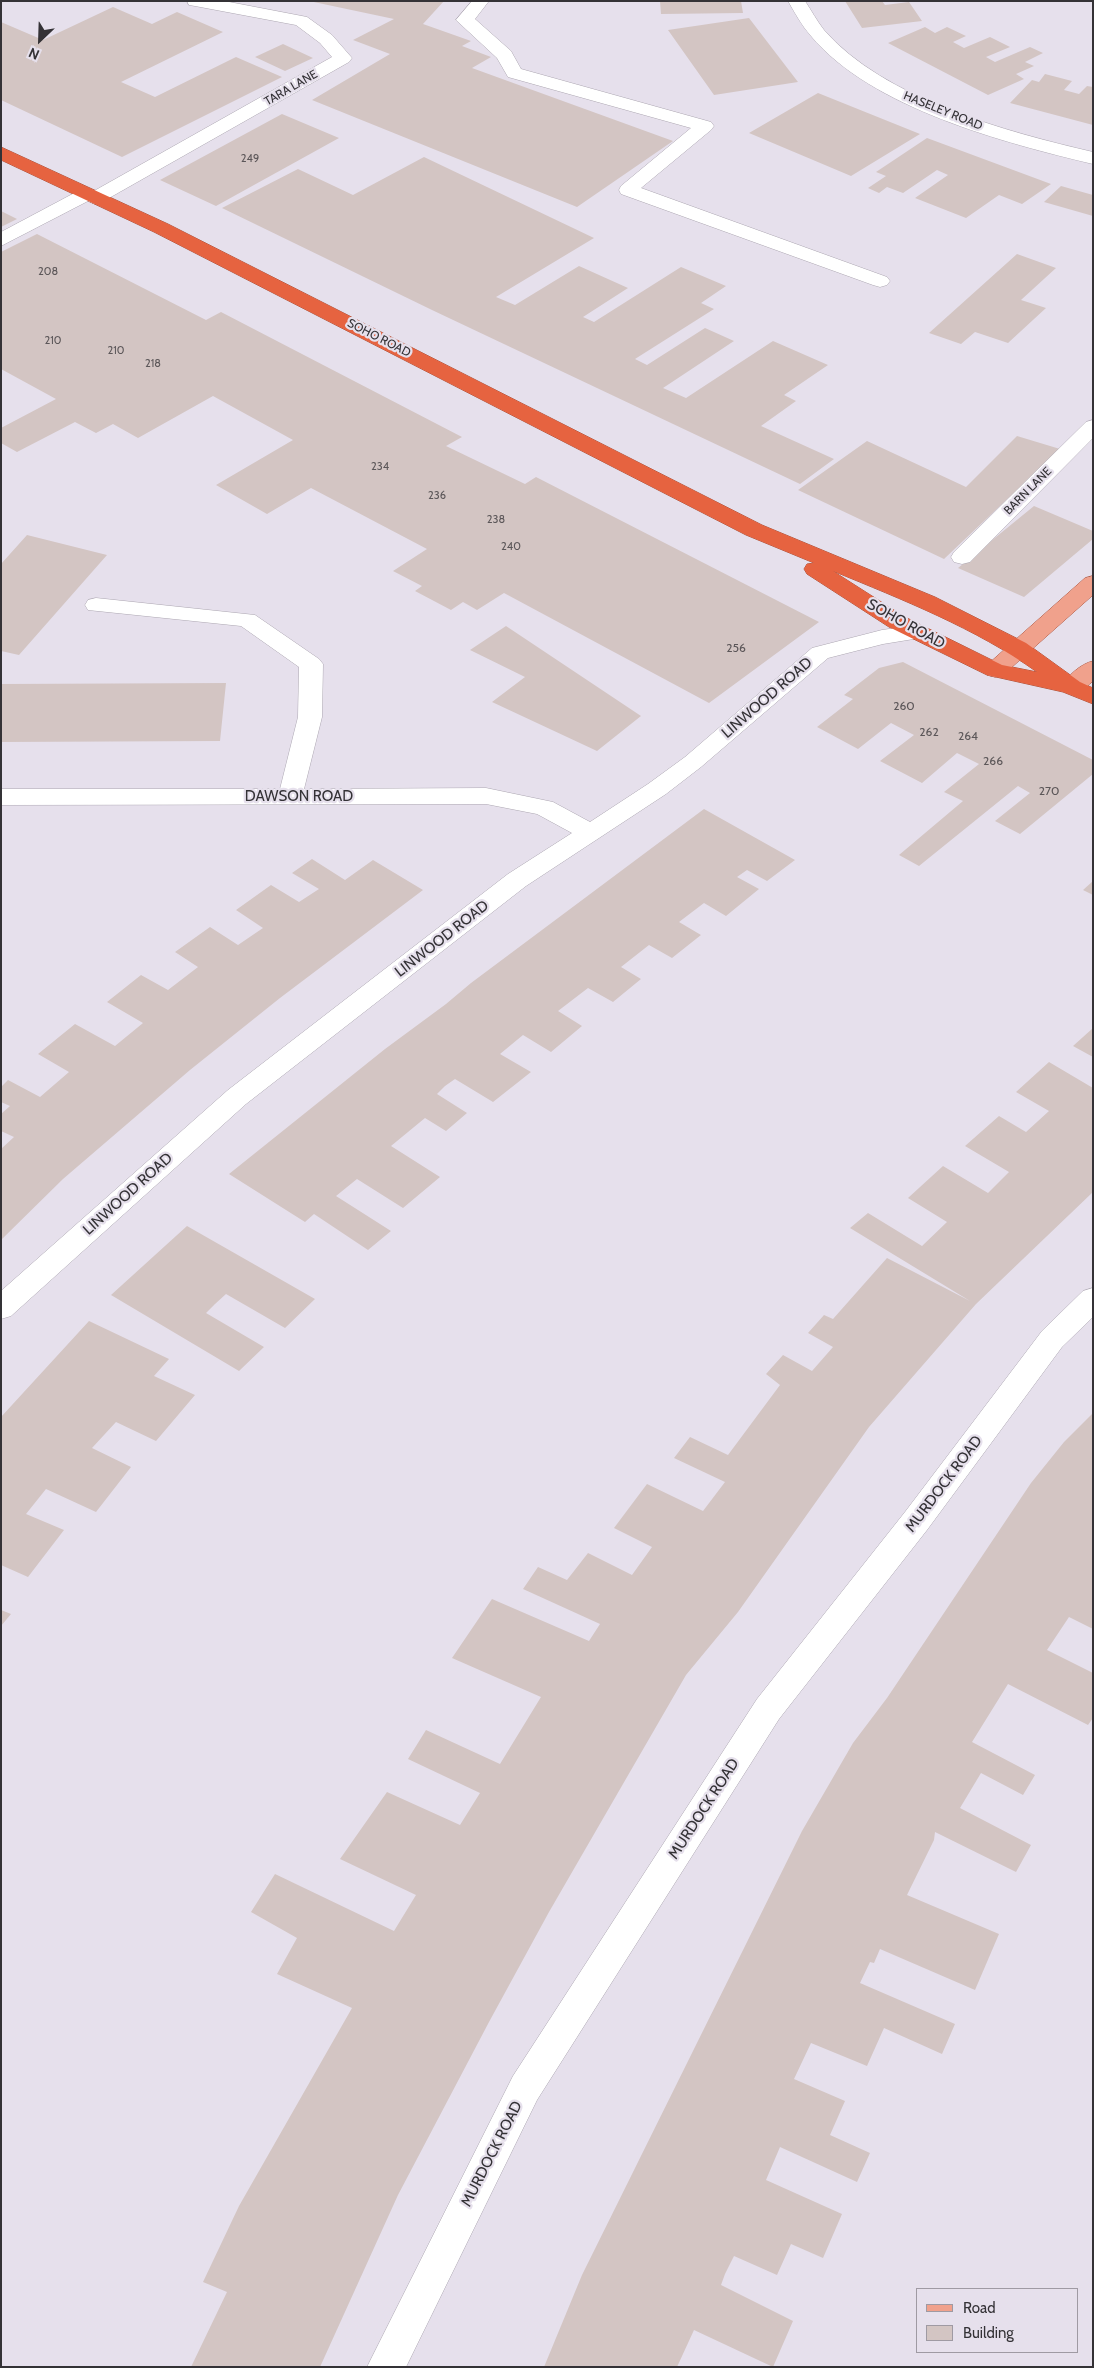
<!DOCTYPE html>
<html>
<head>
<meta charset="utf-8">
<style>
	body { margin:0 }
	#map { position:relative; width:1094px; height:2368px; overflow:hidden; background:#e6e0ec; font-family:Cabin,sans-serif }
	canvas { display:block }
	.frame { position:absolute; inset:0; border:2px solid #343236; pointer-events:none }
	.legend { position:absolute; left:916px; top:2288px; width:162px; height:65px; box-sizing:border-box; background:#e6e0ec; border:1px solid #9f9aa3; margin:0; padding:6px 9px; list-style:none; font-size:15px; color:#343236 }
	.legend li { display:flex; align-items:center; gap:10px; height:25px }
	.legend b { width:25px; border:1px solid #9f9aa3 }
	.north { position:absolute; left:15px; top:15px; width:50px; height:50px; -webkit-text-stroke:4px #e6e0ec; paint-order:stroke; rotate:204deg; font-size:14px; font-weight:700; line-height:20px; text-align:center; color:#343236 }
	.north::after { content:''; display:block; margin:auto; width:18px; height:22px; background:#343236; clip-path:polygon(50% 0,100% 100%,50% 72%,0 100%) }
</style>
</head>
<body>
<div id="map">
<canvas width="1094" height="2368"></canvas>
<div class="frame"></div>
<ul class="legend">
<li><b style="height:6px;background:#f0a18c"></b>Road</li>
<li><b style="height:14px;background:#d3c5c3"></b>Building</li>
</ul>
<div class="north">N</div>
</div>
<script>
const c = document.querySelector('canvas').getContext('2d');
c.lineJoin = 'round';
function fill(path, color) {
  c.fillStyle = color;
  c.fill(path, 'evenodd');
}
function stroke(path, color, width, dash) {
  c.strokeStyle = color;
  c.lineWidth = width;
  c.lineCap = dash ? 'butt' : 'round';
  c.setLineDash(dash || []);
  c.stroke(path);
}
function label(font, color, halo, rows, align = 'center') {
  c.font = font + ' Cabin,sans-serif';
  c.lineWidth = 4.5;
  c.setLineDash([]);
  c.textBaseline = 'middle';
  c.strokeStyle = halo;
  c.fillStyle = color;
  for (const [text, x, y, turn = 0] of rows) {
    c.save();
    c.translate(x, y);
    c.rotate((+turn || 0) * Math.PI / 180);
    c.textAlign = isNaN(turn) ? turn : align;
    if (halo) c.strokeText(text, 0, 0);
    c.fillText(text, 0, 0);
    c.restore();
  }
}
fill(new Path2D(`
	M309,1H444L423,24L471,41L462,46L491,57L472,68L673,141L577,207L312,100L390,54L353,40L394,19Z
	M660,1H741L743,13L661,14Z
	M845,1H882L885,5L909,2L922,21L862,28Z
	M113,7L152,24L177,12L223,32L121,82L155,97L236,57L282,77L122,157L1,100V22L43,40Z
	M749,18L798,82L714,95L668,30Z
	M925,27L935,33L947,27L966,36L953,42L964,48L990,37L1010,47L986,57L995,62L1030,47L1043,53L1025,62L1034,66L1016,74L1024,79L988,95L888,43Z
	M283,44L313,58L285,71L255,57Z
	M1045,74L1072,81L1064,90L1079,94L1087,86L1093,87V125L1010,103L1032,80L1039,82Z
	M818,93L920,134L851,176L749,133Z
	M282,114L339,138L216,206L160,180Z
	M927,138L1051,184L1022,204L999,195L966,218L915,198L948,175L937,170L903,193L887,187L879,193L868,188L886,176L876,172Z
	M424,157L594,238L496,297L515,305L579,266L628,288L583,317L594,322L681,267L726,286L701,303L714,309L635,359L647,365L705,328L734,341L663,388L686,398L773,341L828,365L784,395L796,401L761,426L834,459L800,484L432,310L222,208L298,169L353,195Z
	M1061,186L1093,195V216L1044,202Z
	M1,211L17,219L1,227Z
	M37,234L206,320L221,312L462,437L446,446L525,484L536,477L819,622L709,703L504,593L477,610L463,602L451,610L415,591L422,586L393,571L427,549L311,488L267,514L216,485L293,440L213,396L138,438L113,424L96,433L75,422L17,452L1,443V428L56,399L1,369V252Z
	M1017,254L1056,268L1021,300L1046,308L1008,343L975,332L961,344L929,333Z
	M1017,436L1060,449L944,559L798,490L867,441L966,487Z
	M1034,506L1093,531V539L1024,597L958,568Z
	M27,535L107,555L19,655L1,651V564Z
	M506,626L641,716L597,751L492,702L525,677L470,650Z
	M903,662L1093,760V774L1020,834L995,821L1030,793L1018,786L919,866L899,855L963,801L944,792L979,764L957,753L922,783L880,761L914,735L891,723L858,749L817,727L853,699L844,695L879,668Z
	M226,683L220,741L1,742V684Z
	M704,809L795,860L767,881L747,870L737,877L759,889L726,916L704,903L679,922L701,935L672,958L649,945L621,967L641,979L613,1002L588,988L558,1011L582,1026L551,1052L523,1035L500,1054L531,1072L493,1102L455,1079L445,1086L437,1094L467,1113L446,1131L425,1118L391,1146L440,1177L403,1208L357,1179L336,1196L391,1231L368,1250L314,1214L305,1222L229,1174L385,1049L446,1004L471,983Z
	M312,859L345,880L373,860L423,890L280,998L190,1070L63,1179L1,1240V1149L14,1137L1,1131V1114L10,1106L1,1102V1087L8,1080L40,1097L69,1072L38,1054L75,1024L115,1046L143,1023L107,1002L141,975L168,990L198,967L175,952L210,927L238,945L263,928L236,910L271,885L299,902L319,889L292,873Z
	M1093,881V895L1083,890Z
	M1093,1028V1057L1073,1046Z
	M1049,1062L1093,1088V1192L976,1304L869,1427L738,1612L686,1675L549,1912L489,2022L398,2195L320,2367H191L227,2292L203,2282L239,2206L352,2008L277,1974L297,1938L251,1912L275,1874L394,1931L416,1895L340,1859L387,1792L460,1825L480,1793L408,1759L426,1730L500,1764L541,1697L452,1658L492,1599L589,1641L600,1624L523,1589L538,1567L567,1580L588,1553L632,1575L652,1547L614,1528L647,1484L703,1511L725,1482L674,1458L690,1437L728,1455L780,1385L766,1374L783,1355L812,1371L833,1347L808,1333L824,1315L833,1319L887,1258L970,1301L850,1228L868,1213L922,1246L947,1222L908,1198L943,1166L988,1193L1009,1172L965,1146L999,1116L1026,1132L1049,1111L1016,1092Z
	M187,1226L315,1299L285,1328L226,1294L215,1304L206,1313L264,1347L239,1371L111,1295Z
	M89,1321L169,1359L154,1376L195,1395L156,1441L116,1422L92,1448L131,1467L96,1512L46,1489L26,1514L64,1530L28,1577L1,1565V1417Z
	M1093,1413V1629L1069,1617L1047,1650L1093,1673V1718L1088,1725L1008,1684L972,1742L1035,1775L1023,1795L981,1773L960,1808L1031,1845L1016,1872L935,1832L934,1840L907,1895L999,1934L975,1990L880,1949L874,1963L870,1962L860,1983L955,2024L942,2054L884,2028L867,2066L811,2043L794,2079L845,2101L830,2135L870,2153L857,2182L780,2147L766,2180L842,2214L823,2258L791,2244L777,2275L734,2256L725,2274L721,2285L793,2321L773,2367L694,2330L677,2367H544L582,2275L802,1831L853,1743L887,1698L1031,1483L1064,1442Z
	M1,1610L11,1614L1,1626Z`), '#d3c5c3');
const minor = new Path2D(`
	M187,1H224L307,17L332,35L352,58L349,62L102,202L95,204L88,201L1,246V232L80,190L87,188L94,191L332,57L320,43L296,25L195,6L189,5Z
	M472,1H489L475,19L511,51L521,69L711,122L714,126L711,130L641,188L887,277L890,281L887,285L880,287L873,285L621,194L619,190L621,186L691,128L508,77L497,58L456,20Z
	M788,1H805C811,10 817,21 824,30C884,99 1007,132 1093,152V164C1005,143 871,108 811,36C802,26 795,13 788,1Z
	M1093,420V438L970,562L962,564L954,562L951,557L954,552L1086,422Z
	M96,598L255,615L319,659L323,664L322,717L304,789L486,788L553,802L590,822L648,784L685,757L812,648L882,630L918,625L926,627L929,632L926,637L883,644L828,658L701,767L666,794L526,886L246,1104L11,1316L1,1319V1291L228,1090L508,874L572,833L537,814L486,804L1,805V789H280L298,717L299,667L241,626L88,610L85,605L88,600Z
	M1093,1288V1317L1062,1347L927,1530L779,1719L537,2100L406,2367H367L513,2076L757,1699L905,1512L1042,1331L1083,1291Z`);
const major = new Path2D(`
	M1093,576V595L1003,675L995,677L987,675L983,670L987,665L1085,578Z
	M1093,661V681C1083,690 1078,696 1064,692L1060,687C1068,676 1080,664 1093,661Z`);
const highway = new Path2D(`
	M1,147L168,224L762,525L935,597L1026,643L1080,682L1093,688V704L1063,692L987,675L889,627L807,574L804,569L807,564L814,563L746,535L154,232L1,160ZM833,571C903,600 975,628 1037,672L1002,665L905,617Z`);
stroke(minor, '#aca6b1', 1);
stroke(major, '#a8523c', 1);
stroke(highway, '#a8523c', 1);
fill(minor, '#fff');
fill(major, '#f0a18c');
fill(highway, '#e66340');
label('11px', '#5c5759', null, [
	["249",250,159],
	["208",48,272],
	["210",53,341],
	["210",116,351],
	["218",153,364],
	["234",380,467],
	["236",437,496],
	["238",496,520],
	["240",511,547]
]);
label('12px', '#343236', '#e6e0ec', [
	["TARA LANE",291,88,-30],
	["HASELEY ROAD",943,111,22],
	["SOHO ROAD",379,338,27],
	["BARN LANE",1028,491,-45]
]);
label('12px', '#5c5759', null, [
	["256",736,648],
	["260",904,706],
	["262",929,732],
	["264",968,736],
	["266",993,761],
	["270",1049,791]
]);
label('15px', '#343236', '#e6e0ec', [
	["SOHO ROAD",906,624,29],
	["LINWOOD ROAD",767,698,-41],
	["DAWSON ROAD",299,797],
	["LINWOOD ROAD",442,939,-38],
	["LINWOOD ROAD",128,1194,-42],
	["MURDOCK ROAD",944,1484,-53],
	["MURDOCK ROAD",704,1809,-57],
	["MURDOCK ROAD",492,2154,-63]
]);
</script>
</body>
</html>
